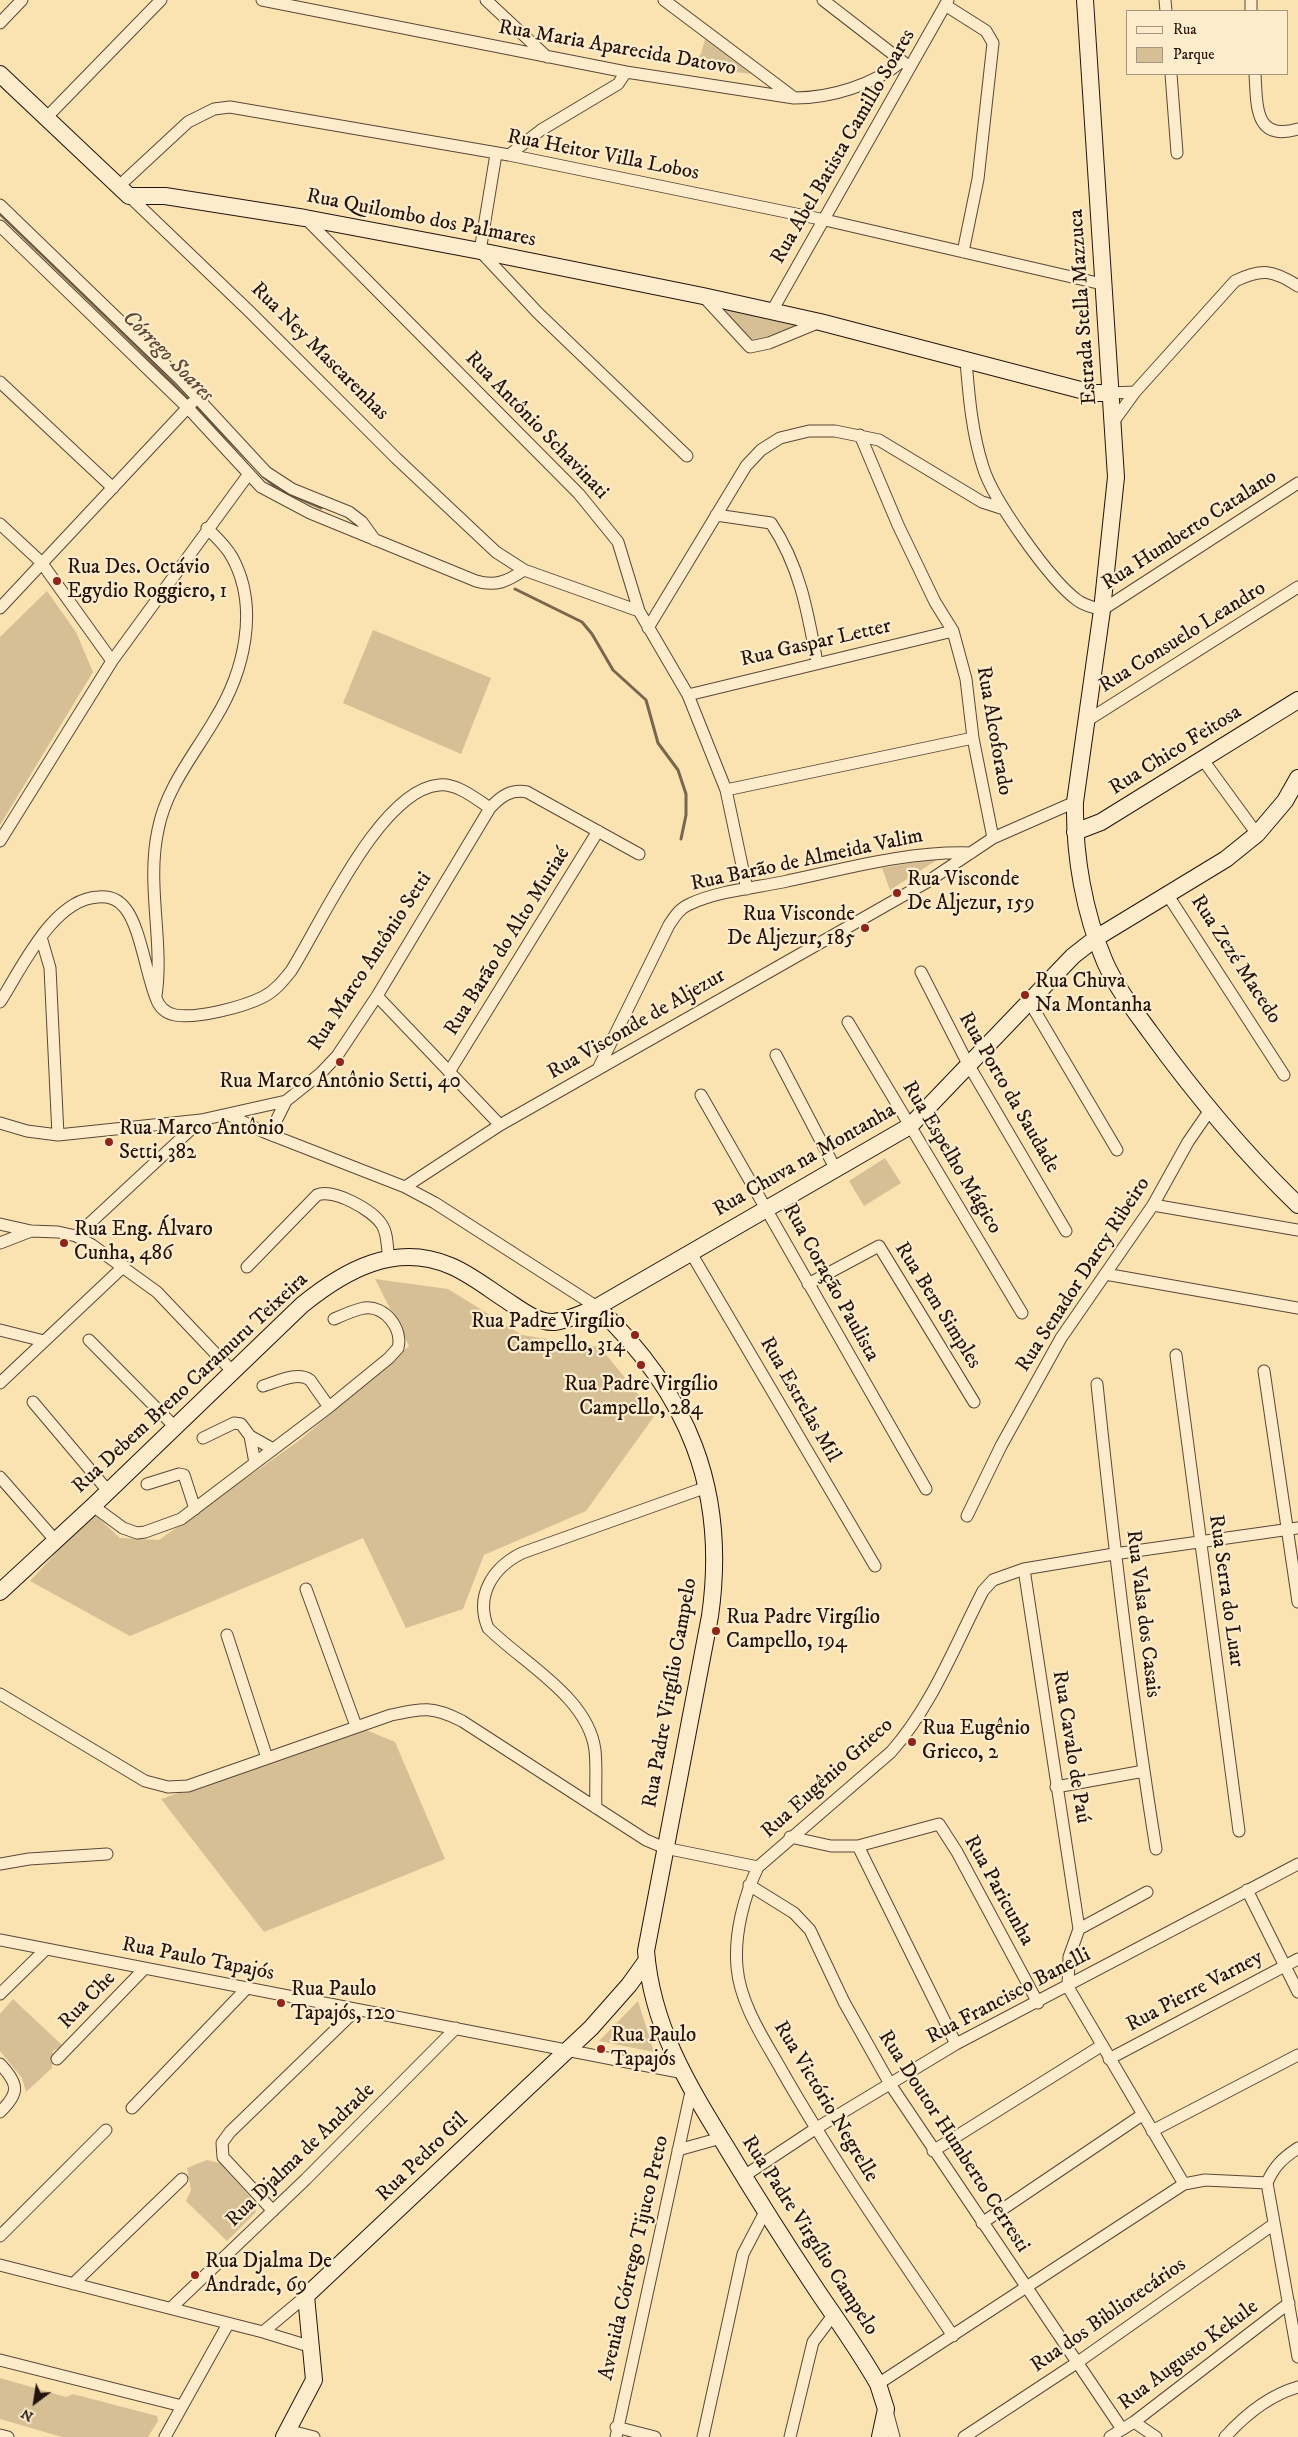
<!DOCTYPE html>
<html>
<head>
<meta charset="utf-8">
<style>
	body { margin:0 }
	#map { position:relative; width:1298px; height:2437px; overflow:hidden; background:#fbe2b1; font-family:"IM FELL DW Pica",serif }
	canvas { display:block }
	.legend { position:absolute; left:1126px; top:10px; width:162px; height:65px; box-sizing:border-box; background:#fceccc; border:1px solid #a69680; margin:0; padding:6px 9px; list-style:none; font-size:15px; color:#24140e }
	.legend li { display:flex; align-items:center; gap:10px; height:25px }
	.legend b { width:25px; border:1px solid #a69680 }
	.north { position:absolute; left:10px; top:2377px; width:50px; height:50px; -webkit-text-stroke:4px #fceccc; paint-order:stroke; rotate:211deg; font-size:14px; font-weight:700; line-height:20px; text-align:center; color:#24140e }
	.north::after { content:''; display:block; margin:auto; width:18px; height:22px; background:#24140e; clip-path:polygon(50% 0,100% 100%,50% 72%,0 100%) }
</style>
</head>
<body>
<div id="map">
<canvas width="1298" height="2437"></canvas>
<ul class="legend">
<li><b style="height:6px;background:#fceccc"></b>Rua</li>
<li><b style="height:14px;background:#d6bf95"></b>Parque</li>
</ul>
<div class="north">N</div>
</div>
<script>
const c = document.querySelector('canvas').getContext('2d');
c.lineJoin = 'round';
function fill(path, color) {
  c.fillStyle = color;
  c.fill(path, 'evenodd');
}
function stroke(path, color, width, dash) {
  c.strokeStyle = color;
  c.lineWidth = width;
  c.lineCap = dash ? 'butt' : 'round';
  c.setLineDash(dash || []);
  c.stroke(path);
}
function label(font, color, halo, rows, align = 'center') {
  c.font = font + ' "IM FELL DW Pica",serif';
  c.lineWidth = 4.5;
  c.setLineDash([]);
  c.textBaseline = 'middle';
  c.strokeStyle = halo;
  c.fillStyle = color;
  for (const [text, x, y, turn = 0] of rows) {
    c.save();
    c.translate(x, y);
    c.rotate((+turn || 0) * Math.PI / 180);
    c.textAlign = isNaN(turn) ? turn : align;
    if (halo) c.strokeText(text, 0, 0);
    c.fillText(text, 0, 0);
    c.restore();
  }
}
fill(new Path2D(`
	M705,39L751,74L689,66L701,54Z
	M716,307L801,327L757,343H751Z
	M47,591L76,632L93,672L0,825V637Z
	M373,630L491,678L461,754L343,703Z
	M940,858L890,890L882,868Z
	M885,1158L901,1183L864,1206L849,1181Z
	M375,1279L448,1289L522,1335L600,1347L655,1415L586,1511L484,1555L463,1609L406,1628L363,1538L130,1636L30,1581L93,1513L120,1538L159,1540L300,1440L409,1346Z
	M366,1730L395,1742L445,1859L264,1932L161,1799Z
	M13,1999L63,2046L53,2051L52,2068L26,2092L22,2078L0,2051V2014Z
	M638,2001L654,2052L599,2041Z
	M207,2160L220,2163L252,2199L256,2212L227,2241L186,2201L191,2190L187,2168Z
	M0,2378L66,2397L73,2394L157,2416L158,2421L148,2437H62L0,2419Z`), '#d6bf95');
stroke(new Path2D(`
	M0,214L137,347L247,459
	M263,476L278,489L321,508
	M515,589L582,622L592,634L613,670L646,700L658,743L678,770L686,794V815L681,839`), '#79664f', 3);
const street = new Path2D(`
	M262,0L626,72L794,98C831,98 874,85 902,61
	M486,0L547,57
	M664,0L793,97
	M823,0L907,65
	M1165,0L1166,11
	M1251,0V11
	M945,5L986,31L993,43L978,179L963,252
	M0,23L22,0
	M1171,74L1177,153
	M1255,74C1257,105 1254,142 1298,129
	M46,118L161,0
	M496,154L480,251L538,313L687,456
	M509,155L541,130L618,84L626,72
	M119,186L188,122L214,109L230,107L509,155L825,220L1102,284
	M129,196L249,311L396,458L496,552L524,570L639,611
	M0,205L180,379L266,472L292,489L349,512L362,522L375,540
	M305,218L579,494L618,542L639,611L688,695L726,790L747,889
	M0,226L188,408L261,487L310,513L476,581C496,587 508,581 524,570
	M703,296L750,347L769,343L820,322
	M772,311L948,0
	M966,361C969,397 972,433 983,467C993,500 1050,580 1077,600C1085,606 1093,607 1102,610L1298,483
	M0,382L113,488
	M1110,393L1135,392
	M1114,421L1135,392L1235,281C1262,268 1273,270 1298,286
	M860,435L898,525L935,602L953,631L966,679L973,738L993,838
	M716,515L771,523C800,566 808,613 817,663
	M0,524L41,562L112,661
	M0,608L192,403
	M648,628L746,466L761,450L780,438L809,431H835L879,440L982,502L1004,509
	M688,695L953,631
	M1088,720L1298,587
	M1203,760L1257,834
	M726,790L973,738
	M0,841L112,661L248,475
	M1167,894L1284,1075
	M41,937L50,968L58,1135
	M921,972L968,1064L1066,1231
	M156,996C164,941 146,885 158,830C166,788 194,755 215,719C244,672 260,608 232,557C226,546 216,537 207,528
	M377,996L500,1125
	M1029,1001L1117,1150
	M0,1002C22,968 53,899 98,897C108,896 118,899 125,908C140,926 146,973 156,998C159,1007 165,1013 175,1015C197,1019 243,1007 263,997C275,991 283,981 291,971C321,924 380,790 439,785C457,783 476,799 490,808
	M848,1022L1022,1313
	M776,1055L835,1168
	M599,1067L669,925C675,916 680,908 690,904C718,891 753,888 783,882C845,869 907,851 971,853
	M449,1072L598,831
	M701,1095L926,1489
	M229,1115L264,1132L405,1187L435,1203L597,1307
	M0,1123L27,1131L58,1135L201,1120L286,1101L321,1073L337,1056L377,996L490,808C501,796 511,789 527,792L639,854
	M274,1136L277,1119L286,1101
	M405,1187L500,1125L927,882L993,838L1075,802
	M1153,1205L1298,1230
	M0,1224L31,1231L58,1232L76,1236L92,1245L157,1292L233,1372
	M76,1236L201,1120
	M0,1243L31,1231
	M691,1253L875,1566
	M247,1267L317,1195C333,1188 373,1210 382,1225C388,1234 387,1249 389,1260
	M1105,1274L1298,1308
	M808,1284L879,1246L974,1402
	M0,1330L44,1341
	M89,1340L174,1426
	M1176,1355L1239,1831
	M1264,1371L1298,1602
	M0,1383L124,1266
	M1097,1384C1113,1539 1131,1694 1156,1849
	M263,1386C277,1382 297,1371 310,1380L329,1407
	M33,1402L108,1491
	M250,1436L273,1449
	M203,1438L234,1423L241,1424L250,1436L255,1463
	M0,1477L55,1540
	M147,1484L179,1474L184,1475L195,1509
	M93,1506L123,1528L137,1533L145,1532L181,1519L329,1407L389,1358L398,1348C403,1329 385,1305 364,1308C354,1310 343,1315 334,1319
	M967,1516L1001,1446L1061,1338L1153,1205L1188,1142L1210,1110
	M1024,1569L1079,1929
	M306,1589L356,1726
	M227,1635L267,1758
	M0,1694L145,1781L168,1787L188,1786L391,1715C423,1708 433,1706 462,1721L646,1840L665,1848L758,1867L891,1752C932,1706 955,1645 983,1591L993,1580L1024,1569L1114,1554L1298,1528
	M1056,1787L1144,1771
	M596,1808C595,1789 597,1769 595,1750C588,1697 523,1663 488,1628C475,1596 492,1568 522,1553L707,1487
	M790,1837L831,1846H858L939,1824L957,1852L1038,2003
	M858,1846L956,2044
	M0,1864L29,1859L107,1854
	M758,1867C744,1896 734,1934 737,1967C740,2004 764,2039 782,2071C834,2162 894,2248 953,2336
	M749,1885L794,1913L810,1930L844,2002L890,2084L1122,2429
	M1247,1890L1298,1992
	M1147,1892L1079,1929L1069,1957L1068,1987L1184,2184
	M0,1940L684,2073
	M0,1994L45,1950
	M57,2059L145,1968
	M1109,2059L1298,1959
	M0,2064C19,2084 20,2093 0,2112
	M132,2108L246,1989
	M1152,2131L1298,2055
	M1298,2148C1283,2158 1274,2166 1267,2183L1298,2357
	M678,2150L721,2138
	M933,2151L1101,2046
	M744,2176L815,2129L956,2044L1298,1864
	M273,2211L223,2157L222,2143L230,2132L356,2010
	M982,2223L1142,2115
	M0,2236L106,2130
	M0,2265L263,2332L312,2347
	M73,2284L182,2179
	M171,2308L306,2179L456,2028
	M263,2332L306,2296
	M0,2360L182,2406
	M878,2384L1184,2184L1205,2180L1267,2183
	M887,2411L894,2437
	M1134,2422L1156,2437
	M616,2427L655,2437
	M287,2430L314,2437
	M0,2435L8,2437
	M165,2437L228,2324
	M616,2437L692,2087
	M703,2437L743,2254L766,2210
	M790,2437L813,2342L834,2314
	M964,2437L1078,2362L1274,2224
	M1110,2437L1134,2422L1289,2303
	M1225,2437C1245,2415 1270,2395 1298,2387`);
const secondary = new Path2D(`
	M1085,0L1116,477L1102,610L1075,802C1074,855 1084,913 1105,962C1116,987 1134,1010 1150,1032C1195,1094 1243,1152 1298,1205
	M0,74L129,196H165L305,218L480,251L703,296L820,322L1092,393H1110
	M1075,832L1101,822L1298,700
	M597,1307C688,1393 728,1490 710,1616L646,1951C652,2026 687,2083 725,2145C755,2195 786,2244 818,2292C839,2323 860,2352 878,2384L886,2409L880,2437
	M0,1592L93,1506L302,1305C345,1270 395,1242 451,1266C470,1274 489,1289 506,1300C520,1309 537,1323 554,1322C569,1320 584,1313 597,1307L910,1126L1073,956L1096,938L1226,859L1257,834L1285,801L1298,778
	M284,2437L314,2380L306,2296L591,2028L629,1985L647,1960`);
stroke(street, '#5a4837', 13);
stroke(secondary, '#24140e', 18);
stroke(street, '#fceccc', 11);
stroke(secondary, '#fceccc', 16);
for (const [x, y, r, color] of [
	[57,581,5,"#8f2418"],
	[897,893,5,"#8f2418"],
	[865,928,5,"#8f2418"],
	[1025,995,5,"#8f2418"],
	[340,1062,5,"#8f2418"],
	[109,1142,5,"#8f2418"],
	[64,1243,5,"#8f2418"],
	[635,1335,5,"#8f2418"],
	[641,1365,5,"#8f2418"],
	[716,1631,5,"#8f2418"],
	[912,1742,5,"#8f2418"],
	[281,2003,5,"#8f2418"],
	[601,2049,5,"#8f2418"],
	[195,2275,5,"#8f2418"]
]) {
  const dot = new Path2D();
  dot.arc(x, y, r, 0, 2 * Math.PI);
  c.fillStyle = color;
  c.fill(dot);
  stroke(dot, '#fceccc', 2);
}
label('21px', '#24140e', '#fceccc', [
	["Rua Maria Aparecida Datovo",617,49,10],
	["Rua Abel Batista Camillo Soares",844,147,-60],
	["Rua Heitor Villa Lobos",603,156,11],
	["Rua Quilombo dos Palmares",421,219,11],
	["Estrada Stella Mazzuca",1084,307,-94],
	["Rua Ney Mascarenhas",319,352,45],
	["Rua Antônio Schavinati",536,426,46],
	["Rua Humberto Catalano",1190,531,-33],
	["Rua Consuelo Leandro",1183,638,-32],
	["Rua Gaspar Letter",816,644,-13],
	["Rua Alcoforado",993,731,80],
	["Rua Chico Feitosa",1176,751,-32],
	["Rua Barão de Almeida Valim",807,861,-12],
	["Rua Barão do Alto Muriaé",508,942,-58],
	["Rua Zezé Macedo",1235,960,57],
	["Rua Marco Antônio Setti",371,962,-57],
	["Rua Visconde de Aljezur",637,1025,-30],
	["Rua Porto da Saudade",1008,1093,60],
	["Rua Espelho Mágico",951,1158,59],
	["Rua Chuva na Montanha",805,1161,-30],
	["Rua Senador Darcy Ribeiro",1084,1275,-57],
	["Rua Coração Paulista",830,1283,61],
	["Rua Bem Simples",937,1306,58],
	["Rua Debem Breno Caramuru Teixeira",191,1384,-43],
	["Rua Estrelas Mil",799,1400,60],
	["Rua Serra do Luar",1225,1591,82],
	["Rua Valsa dos Casais",1142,1614,83],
	["Rua Padre Virgílio Campelo",671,1693,-80],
	["Rua Cavalo de Paú",1070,1747,81],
	["Rua Eugênio Grieco",828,1779,-42],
	["Rua Paricunha",998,1891,61],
	["Rua Paulo Tapajós",198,1960,11],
	["Rua Pierre Varney",1195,1992,-28],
	["Rua Francisco Banelli",1009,1997,-28],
	["Rua Che",88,2001,-46],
	["Rua Victório Negrelle",825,2102,59],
	["Rua Doutor Humberto Cerresti",953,2142,57],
	["Rua Djalma de Andrade",301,2156,-44],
	["Rua Pedro Gil",423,2158,-44],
	["Rua Padre Virgílio Campelo",809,2236,57],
	["Avenida Córrego Tijuco Preto",635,2258,-77],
	["Rua dos Bibliotecários",1109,2316,-35],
	["Rua Augusto Kekule",1189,2356,-37]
]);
label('21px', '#24140e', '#fceccc', [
	["Rua Des. Octávio",67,569],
	["Egydio Roggiero, 1",67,593],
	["Rua Visconde",907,881],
	["De Aljezur, 159",907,905],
	["Rua Visconde",855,916,"right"],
	["De Aljezur, 185",855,940,"right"],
	["Rua Chuva",1035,983],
	["Na Montanha",1035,1007],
	["Rua Marco Antônio Setti, 40",340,1083,"center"],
	["Rua Marco Antônio",119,1130],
	["Setti, 382",119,1154],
	["Rua Eng. Álvaro",74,1231],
	["Cunha, 486",74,1255],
	["Rua Padre Virgílio",625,1323,"right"],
	["Campello, 314",625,1347,"right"],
	["Rua Padre Virgílio",641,1386,"center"],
	["Campello, 284",641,1410,"center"],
	["Rua Padre Virgílio",726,1619],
	["Campello, 194",726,1643],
	["Rua Eugênio",922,1730],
	["Grieco, 2",922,1754],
	["Rua Paulo",291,1991],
	["Tapajós, 120",291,2015],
	["Rua Paulo",611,2037],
	["Tapajós",611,2061],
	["Rua Djalma De",205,2263],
	["Andrade, 69",205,2287]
], 'left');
label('italic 22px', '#5d4a39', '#fceccc', [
	["Córrego Soares",167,357,45]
]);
</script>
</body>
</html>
